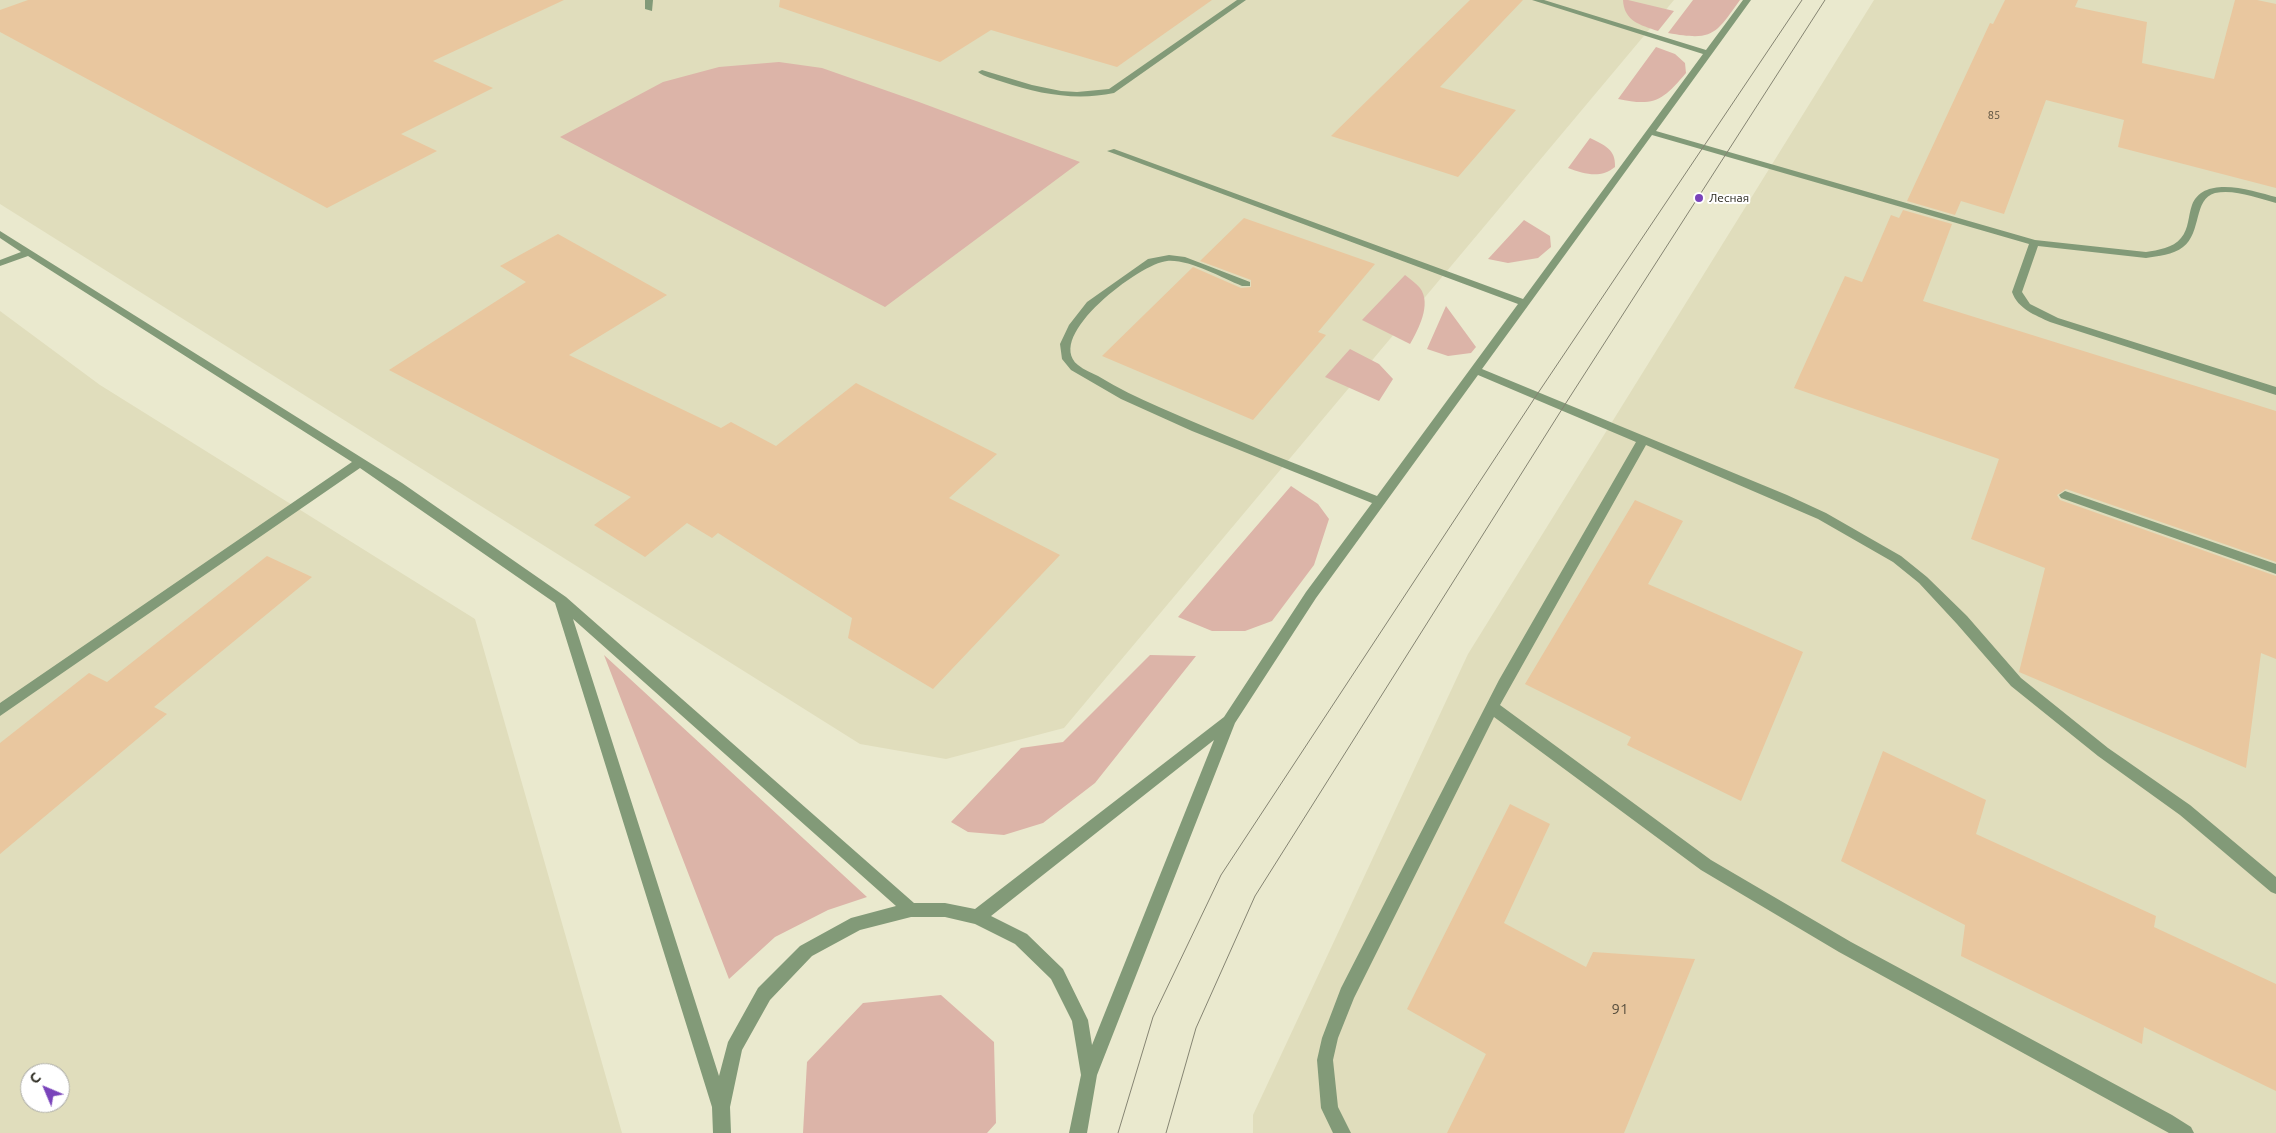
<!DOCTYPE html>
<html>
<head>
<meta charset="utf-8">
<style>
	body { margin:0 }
	#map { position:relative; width:2276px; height:1133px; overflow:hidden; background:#eae9ce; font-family:Ubuntu,sans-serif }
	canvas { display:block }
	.north { position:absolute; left:20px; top:1063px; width:50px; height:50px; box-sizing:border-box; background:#fff; border:1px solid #a9a9a5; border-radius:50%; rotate:315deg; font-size:14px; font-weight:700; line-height:20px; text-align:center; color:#28271d }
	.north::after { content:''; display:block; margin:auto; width:18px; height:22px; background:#7943ba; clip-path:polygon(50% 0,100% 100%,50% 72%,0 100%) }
</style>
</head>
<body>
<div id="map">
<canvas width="2276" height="1133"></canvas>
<div class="north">С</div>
</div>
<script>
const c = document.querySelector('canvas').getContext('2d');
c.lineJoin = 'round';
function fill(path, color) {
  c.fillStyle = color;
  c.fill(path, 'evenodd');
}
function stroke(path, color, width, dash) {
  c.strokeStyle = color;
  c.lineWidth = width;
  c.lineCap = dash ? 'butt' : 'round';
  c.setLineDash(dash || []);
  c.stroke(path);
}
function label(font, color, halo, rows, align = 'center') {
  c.font = font + ' Ubuntu,sans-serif';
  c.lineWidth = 4;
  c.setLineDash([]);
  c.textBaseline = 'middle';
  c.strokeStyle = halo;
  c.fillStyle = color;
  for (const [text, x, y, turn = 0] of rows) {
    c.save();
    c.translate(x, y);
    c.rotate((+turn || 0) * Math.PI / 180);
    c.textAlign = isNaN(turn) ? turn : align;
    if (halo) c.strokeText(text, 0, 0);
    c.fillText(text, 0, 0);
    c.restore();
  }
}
fill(new Path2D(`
	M0,0H1674L1064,728L946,759L860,744L0,204Z
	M1874,0H2276V1133H1253V1115L1468,654Z
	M0,311L100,385L475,619L622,1133H0ZM30,1073H60V1103H30Z`), '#e0ddbc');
fill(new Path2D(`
	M1623,0H1628L1674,11L1658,31C1640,25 1624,21 1623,0Z
	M1693,0H1740C1715,35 1713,41 1668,33Z
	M1656,47L1675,54L1685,63L1686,73C1663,100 1655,107 1618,99Z
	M779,62L822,68L919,102L1080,162L885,307L560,137L663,82L719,67Z
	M1590,138C1604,145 1616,149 1615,167C1600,179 1585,174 1568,168Z
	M1524,220L1550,236L1551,247L1538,258L1508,263L1488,259Z
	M1405,275C1410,279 1416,283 1420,288C1432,304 1418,330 1410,344L1362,320Z
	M1446,306L1476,347L1471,353L1448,356L1427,349Z
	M1350,349L1379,364L1393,379L1379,401L1325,377Z
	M1291,486L1318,504L1329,519L1314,565L1272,621L1245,631H1212L1178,617Z
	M604,655L867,897L828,910L775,937L729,979Z
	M1150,655L1196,656L1095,783L1043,823L1004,835L968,832L951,822L1021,748L1063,742Z
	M941,995L994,1042L996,1123L987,1133H803L807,1062L863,1003Z`), '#dcb4a8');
fill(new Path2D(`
	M28,0H564L433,61L493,88L401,134L437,151L327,208L0,32V10Z
	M780,0H1212L1117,67L991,30L940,62L779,7Z
	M1470,0H1523L1440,87L1516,110L1458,177L1331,136Z
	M2005,0H2078L2075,7L2147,22L2142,63L2214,79L2235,0H2257L2276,4V188L2118,147L2124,120L2046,100L2004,214L1961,201L1955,215L1907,201L1990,23L1993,24Z
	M1903,210L1952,224L1923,301L2276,411V562L2066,489L2057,495L2060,500L2276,576V659L2261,653L2246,768L2019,672L2045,568L1971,539L1999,459L1794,388L1845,276L1862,282L1891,215L1899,218Z
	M1244,218L1375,264L1318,332L1326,335L1253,420L1102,356L1193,267L1241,288L1251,287V280L1200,261Z
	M558,234L667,295L569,355L721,428L731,422L776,446L856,383L997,454L949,498L1060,555L933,689L848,638L852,618L718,533L712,538L687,523L645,557L594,525L631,497L389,370L526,282L500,266Z
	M1635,500L1683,521L1648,584L1803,652L1741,801L1627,745L1631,737L1525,684Z
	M267,556L312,577L154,707L167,714L0,854V743L89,673L107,682Z
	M1883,751L1986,800L1976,834L2156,916L2154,927L2276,984V1091L2144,1027L2142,1044L1961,956L1965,925L1841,861Z
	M1510,804L1550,824L1504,923L1586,967L1593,952L1695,959L1624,1133H1447L1486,1054L1407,1009Z`), '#e9c79f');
fill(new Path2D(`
	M645,0H653L652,11L645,9Z
	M1237,0H1246L1114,93C1076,101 1039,94 1003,82C995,79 984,77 978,72L982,70L1032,85L1061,91L1077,92L1109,89Z
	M1532,0H1544L1706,50L1743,0H1751L1656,131L2035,240L2146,252C2158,250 2173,248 2181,238C2189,229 2188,216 2192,205C2204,174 2253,191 2276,197V203C2257,198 2235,189 2215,193C2193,199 2202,233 2183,247C2173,255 2158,256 2146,258L2038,246L2022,292L2030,304L2058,318L2276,387V395L2050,322C2035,315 2018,309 2012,292L2029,244L1652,135L1482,369L1787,495L1826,513L1901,556L1927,577L1967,616L2021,678L2108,748L2190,805L2276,877V894L2271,892L2180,815L2098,756L2011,686L1957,624L1919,583L1893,562L1818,519L1646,445L1500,705L1711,860L1851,942L2172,1115L2191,1127L2194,1133H2169L1839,952L1701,870L1494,717L1354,998L1338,1038L1333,1060L1338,1107L1351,1133H1333L1321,1108L1317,1060L1322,1038L1341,988L1499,680L1636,442L1478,375L1316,598L1235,723L1097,1075L1087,1133H1069L1081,1075L1072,1021L1051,979L1015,944L975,924L945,917H911L860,930L812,956L770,1000L742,1050L730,1107L731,1133H713L712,1107L555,603L360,468L0,716V703L352,462L28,256L0,266V260L21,252L0,238V231L402,483L566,597L914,903H945L975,909L1224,717L1306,592L1372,503L1192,431L1121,399L1071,370L1062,359L1060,344L1069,325L1087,302L1148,259L1169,255L1185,257L1250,282V286H1242C1222,278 1189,259 1167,261C1141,263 1043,336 1078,365C1084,370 1092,373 1098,376C1118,388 1138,398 1159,407C1231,439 1304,467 1377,496L1518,304L1107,151L1114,149L1523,299L1703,54ZM573,619L896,906L851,918L800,946L758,988L728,1042L719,1076ZM1214,740L1092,1045L1088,1020L1063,969L1027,934L991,916Z
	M2065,491L2276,564V574L2061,498L2059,495Z`), '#829a78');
stroke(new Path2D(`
	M1118,1133L1153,1017L1221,875L1536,396L1802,0
	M1166,1133L1196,1028L1255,896L1564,406L1825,0`), '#858472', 1);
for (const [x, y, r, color] of [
	[1699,198,5,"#7943ba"]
]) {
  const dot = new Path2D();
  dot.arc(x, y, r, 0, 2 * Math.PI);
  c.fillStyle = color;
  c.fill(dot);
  stroke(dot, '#fff', 2);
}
label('11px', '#584f3e', null, [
	["85",1994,115]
]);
label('12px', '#28271d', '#fff', [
	["Лесная",1709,198]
], 'left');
label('15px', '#584f3e', null, [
	["91",1620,1009]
]);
</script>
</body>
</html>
